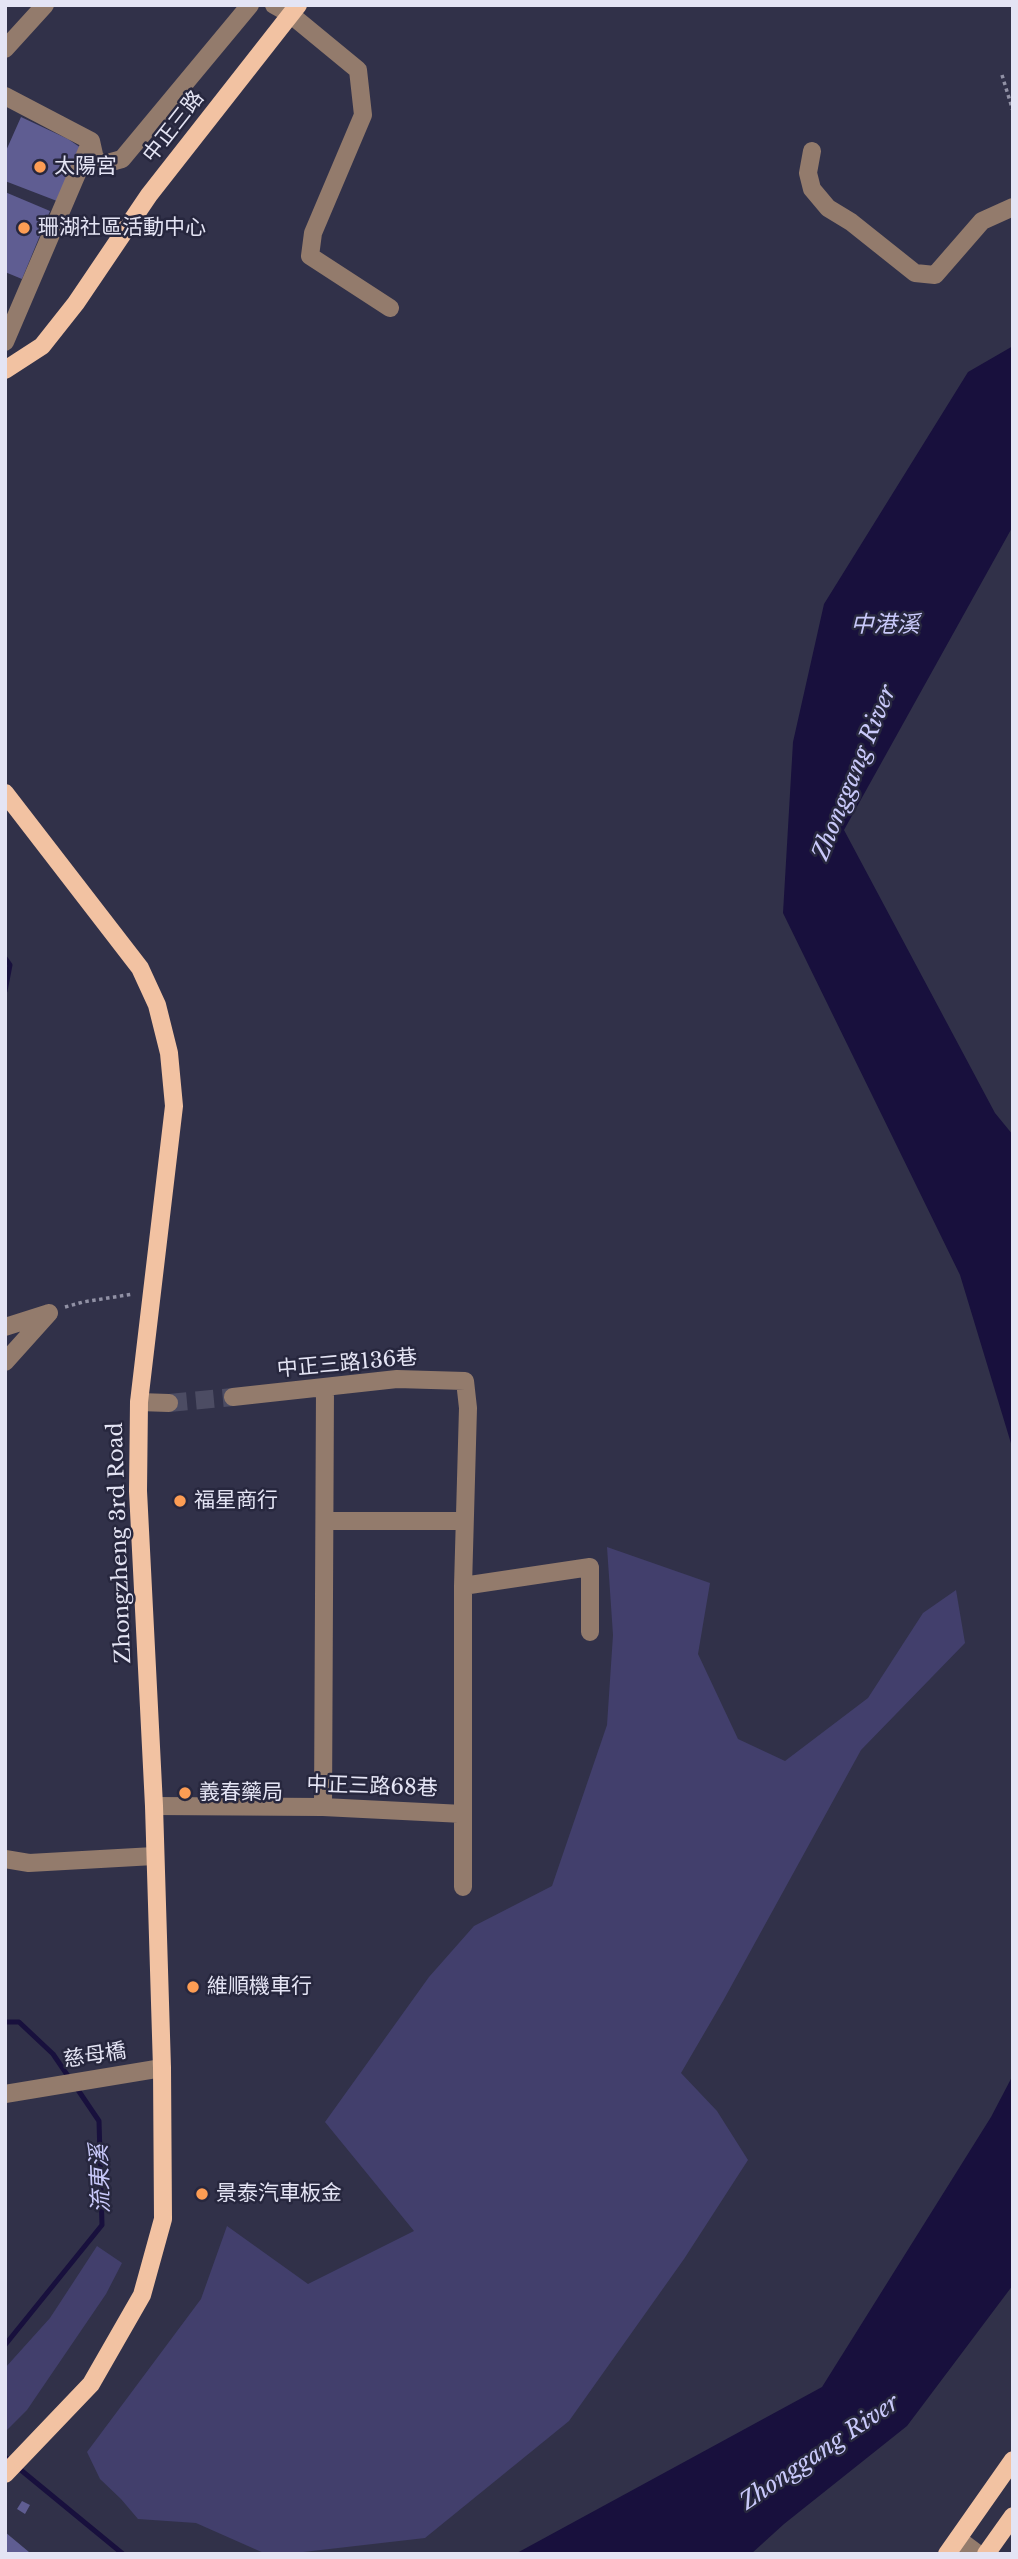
<!DOCTYPE html>
<html>
<head>
<meta charset="utf-8">
<style>
	body { margin:0 }
	#map { position:relative; width:1018px; height:2559px; overflow:hidden; background:#313149; font-family:"Libre Baskerville",serif }
	canvas { display:block }
	.frame { position:absolute; inset:0; border:7px solid #e4e4f4; pointer-events:none }
</style>
</head>
<body>
<div id="map">
<canvas width="1018" height="2559"></canvas>
<div class="frame"></div>
</div>
<script>
const c = document.querySelector('canvas').getContext('2d');
c.lineJoin = 'round';
function fill(path, color) {
  c.fillStyle = color;
  c.fill(path, 'evenodd');
}
function stroke(path, color, width, dash) {
  c.strokeStyle = color;
  c.lineWidth = width;
  c.lineCap = dash ? 'butt' : 'round';
  c.setLineDash(dash || []);
  c.stroke(path);
}
function label(font, color, halo, rows, align = 'center') {
  c.font = font + ' "Libre Baskerville","Noto Sans TC",serif';
  c.lineWidth = 5;
  c.setLineDash([]);
  c.textBaseline = 'middle';
  c.strokeStyle = halo;
  c.fillStyle = color;
  for (const [text, x, y, turn = 0] of rows) {
    c.save();
    c.translate(x, y);
    c.rotate((+turn || 0) * Math.PI / 180);
    c.textAlign = isNaN(turn) ? turn : align;
    if (halo) c.strokeText(text, 0, 0);
    c.fillText(text, 0, 0);
    c.restore();
  }
}
fill(new Path2D(`
	M607,1547L710,1583L698,1654L738,1739L785,1761L868,1698L923,1613L956,1590L965,1643L861,1750L723,2001L681,2073L717,2111L748,2160L684,2259L569,2421L425,2538L286,2554H266L196,2523L138,2519L121,2499L100,2479L87,2452L201,2299L227,2226L308,2284L414,2231L325,2122L429,1977L474,1926L552,1886L607,1725L613,1635Z
	M97,2246L122,2263L106,2294L27,2410L5,2432V2368L50,2318Z`), '#423f6c');
fill(new Path2D(`
	M1013,346V526L844,830L995,1113L1013,1135V1450L960,1275L783,913L793,742L824,604L968,372Z
	M1013,2075V2285L907,2426L784,2524L751,2554H515L822,2387L991,2117Z`), '#18103d');
stroke(new Path2D(`
	M5,958L10,965L5,991
	M5,2022H19L53,2054L70,2079
	M5,2345L102,2225L99,2121L76,2087
	M5,2457L123,2554`), '#18103d', 5);
fill(new Path2D(`
	M21,117L68,139L84,150L57,201L5,181V153Z
	M5,192L50,211L22,279L5,272Z
	M22,2501L30,2505L25,2514L17,2509Z
	M5,2532L29,2552L28,2554H5Z`), '#5f5d92');
stroke(new Path2D(`
	M169,1403L233,1397`), '#4c4c63', 18, [18, 9]);
stroke(new Path2D(`
	M1002,75L1013,111
	M65,1307L83,1302L133,1294`), '#9191a5', 3.5, [3.5, 3.5]);
stroke(new Path2D(`
	M274,5L290,14L358,70L363,115L313,233L310,256L390,308
	M5,49L45,5
	M5,96L91,141L5,342
	M91,141L95,159L104,164L122,159L250,5
	M812,151L808,173L812,189L828,208L851,222L915,273L935,275L982,221L1013,207
	M5,1327L49,1313
	M5,1362L49,1313
	M233,1397L397,1379L465,1381L468,1408L463,1586V1887
	M139,1402L169,1403
	M325,1521H464
	M463,1586L590,1567V1632
	M154,1806L323,1807L463,1814
	M323,1807L325,1388
	M5,1859L29,1863L154,1856
	M5,2094L162,2068
	M958,2539L978,2554`), '#937b6c', 18);
stroke(new Path2D(`
	M5,370L42,346L76,303L149,195L298,5
	M5,793L140,968L157,1005L169,1053L174,1106L139,1402L138,1491L154,1806L162,2068L163,2219L142,2295L91,2384L5,2474
	M947,2554L1013,2460
	M986,2554L1013,2516`), '#f2c2a2', 18);
for (const [x, y, r, color] of [
	[40,167,7,"#fd9d54"],
	[24,228,7,"#fd9d54"],
	[180,1501,7,"#fd9d54"],
	[185,1793,7,"#fd9d54"],
	[193,1987,7,"#fd9d54"],
	[202,2194,7,"#fd9d54"]
]) {
  const dot = new Path2D();
  dot.arc(x, y, r, 0, 2 * Math.PI);
  c.fillStyle = color;
  c.fill(dot);
  stroke(dot, '#27273e', 2.5);
}
label('21px', '#e4e4f4', '#27273e', [
	["中正三路",174,127,-52],
	["中正三路136巷",347,1364,-5],
	["Zhongzheng 3rd Road",120,1543,-92],
	["中正三路68巷",372,1787,2],
	["慈母橋",95,2056,-9]
]);
label('21px', '#e4e4f4', '#27273e', [
	["太陽宮",54,167],
	["珊湖社區活動中心",38,228],
	["福星商行",194,1501],
	["義春藥局",199,1793],
	["維順機車行",207,1987],
	["景泰汽車板金",216,2194]
], 'left');
label('italic 23px', '#c9c9fa', '#27273e', [
	["中港溪",885,626],
	["Zhonggang River",855,773,-68],
	["流東溪",101,2179,-92],
	["Zhonggang River",820,2453,-34]
]);
</script>
</body>
</html>
